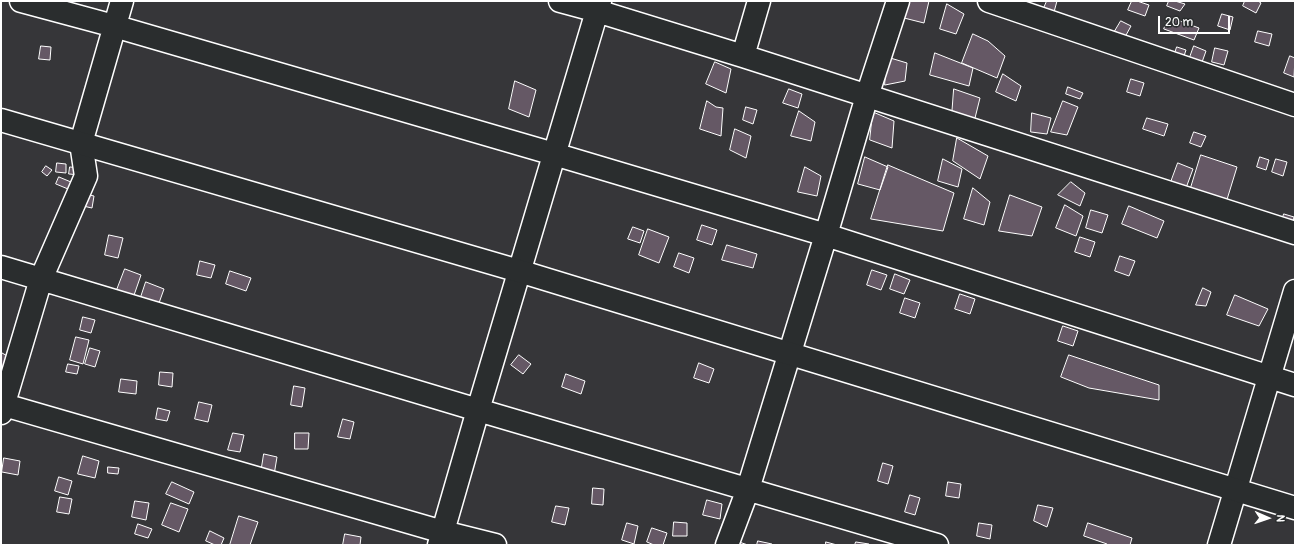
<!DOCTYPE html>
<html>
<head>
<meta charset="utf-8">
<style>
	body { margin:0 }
	#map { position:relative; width:1296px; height:546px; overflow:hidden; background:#363639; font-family:Pangolin,sans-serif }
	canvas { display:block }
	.frame { position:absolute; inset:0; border:2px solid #fff; pointer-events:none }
	.north { position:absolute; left:1248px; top:498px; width:40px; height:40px; -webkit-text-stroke:3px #2a2d2e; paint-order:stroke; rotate:92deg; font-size:11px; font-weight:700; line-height:16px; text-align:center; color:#fff }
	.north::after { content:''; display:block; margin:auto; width:14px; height:18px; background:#fff; clip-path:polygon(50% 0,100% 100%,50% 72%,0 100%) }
	.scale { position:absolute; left:1158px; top:16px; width:72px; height:18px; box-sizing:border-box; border:2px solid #fff; border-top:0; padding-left:5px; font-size:12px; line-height:14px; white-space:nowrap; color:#fff; -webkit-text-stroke:3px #2a2d2e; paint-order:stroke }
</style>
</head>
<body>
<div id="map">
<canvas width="1296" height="546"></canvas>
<div class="frame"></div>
<div class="north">N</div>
<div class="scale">20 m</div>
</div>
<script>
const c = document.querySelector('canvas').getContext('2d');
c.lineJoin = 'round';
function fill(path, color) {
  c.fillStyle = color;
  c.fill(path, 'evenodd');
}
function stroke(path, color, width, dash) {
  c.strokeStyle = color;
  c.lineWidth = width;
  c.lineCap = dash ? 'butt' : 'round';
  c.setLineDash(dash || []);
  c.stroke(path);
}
const building = new Path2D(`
	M910,1H929L924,23L904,18Z
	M1047,1H1057L1054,12L1044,8Z
	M1132,1H1137L1149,5L1145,16L1128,10Z
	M1169,1H1175L1185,4L1180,11L1167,6Z
	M1245,1H1258L1261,3L1256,13L1243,6Z
	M947,4L964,14L956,34L940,29Z
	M1222,14L1233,17L1230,30L1218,26Z
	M1169,17L1199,28L1194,40L1164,29Z
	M1121,21L1131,26L1125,37L1115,31Z
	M1258,31L1272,34L1269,46L1255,42Z
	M973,34L988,41L1005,56L997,78L962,63Z
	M41,46L51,47L50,60L39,59Z
	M1194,46L1206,51L1201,65L1189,60Z
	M1177,47L1186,50L1182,62L1173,59Z
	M1215,48L1228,51L1224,65L1212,62Z
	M935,53L973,68L969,86L930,75Z
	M1290,56L1295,58L1294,77L1284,73Z
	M887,57L907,63L905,81L885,85Z
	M715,62L731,69L726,93L706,84Z
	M1003,74L1021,86L1016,101L996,92Z
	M1131,79L1144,83L1140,96L1127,92Z
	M515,81L536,90L529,117L509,109Z
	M1068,87L1083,93L1080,99L1066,94Z
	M789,89L802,94L798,108L783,103Z
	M954,89L980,98L975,118L952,116Z
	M707,101L716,107L723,108L721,136L700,129Z
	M1063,101L1078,107L1067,135L1051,132Z
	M746,107L757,110L753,124L743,120Z
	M799,111L815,122L811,141L791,136Z
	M873,112L894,121L892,148L870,140Z
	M1032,113L1051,118L1047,134L1031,132Z
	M1147,118L1168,124L1164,136L1143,129Z
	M735,129L751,136L746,158L730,150Z
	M1194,132L1206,136L1201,147L1190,143Z
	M957,138L988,156L980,179L953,161Z
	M1201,155L1237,167L1225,206L1189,194Z
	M865,157L888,167L880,190L858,184Z
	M1260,157L1269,160L1266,170L1257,167Z
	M943,159L962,169L958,187L938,181Z
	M1276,159L1287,162L1283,176L1272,172Z
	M57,163L66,164V173L56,172Z
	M1178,163L1193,169L1186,188L1171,182Z
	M888,165L954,193L943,231L871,219Z
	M46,166L52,170L47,176L42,172Z
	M70,167L81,168L80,175L69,174Z
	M805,167L821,176L817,196L798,192Z
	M59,177L71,182L68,189L56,184Z
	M1071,182L1085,193L1080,206L1058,195Z
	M973,188L990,202L984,225L964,219Z
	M85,194L94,196L92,208L83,206Z
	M1010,195L1042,207L1032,236L999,231Z
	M1065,205L1083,216L1076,236L1056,228Z
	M1129,206L1164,221L1157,238L1122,224Z
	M1091,210L1108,215L1102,233L1086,228Z
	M1284,214L1294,217L1291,230L1280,227Z
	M702,225L717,230L712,245L697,240Z
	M633,227L644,231L640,243L628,239Z
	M648,229L669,237L659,263L639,255Z
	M109,235L123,238L118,258L105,255Z
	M1080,237L1095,242L1090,257L1075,252Z
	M727,245L757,254L753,268L722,260Z
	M679,253L694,258L689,273L674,267Z
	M1120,256L1135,261L1129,276L1115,271Z
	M200,261L215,265L211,278L197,275Z
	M125,269L141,275L132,301L115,295Z
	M872,270L887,275L881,290L867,285Z
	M230,271L251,278L246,291L226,284Z
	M895,274L910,280L904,294L890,289Z
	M146,282L164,289L159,303L141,297Z
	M1203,288L1211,292L1206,306L1196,305Z
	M960,294L975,299L970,314L955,309Z
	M1235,295L1268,309L1259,326L1227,315Z
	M905,298L920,303L915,318L900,313Z
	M83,317L95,320L91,333L80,330Z
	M1063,326L1078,331L1073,346L1058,341Z
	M76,337L89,340L83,364L70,360Z
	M90,348L100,351L95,367L85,364Z
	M2,353L11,358L4,370L1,368V355Z
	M519,355L531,364L523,374L511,365Z
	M1069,355L1159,385V400L1089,388L1061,377Z
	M699,363L714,369L709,383L694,378Z
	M68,364L79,366L77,374L66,372Z
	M160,372L173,373L172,387L159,385Z
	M566,374L585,381L581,394L562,387Z
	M121,379L137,381L136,394L119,392Z
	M294,386L305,388L302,407L291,405Z
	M199,402L212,405L208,422L195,419Z
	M158,408L170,411L167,421L156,419Z
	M343,419L354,422L350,439L338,437Z
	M233,433L244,435L240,452L228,450Z
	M295,433H309L308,449H295Z
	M264,454L277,457L274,475L261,473Z
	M83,456L99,461L95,478L78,474Z
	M4,458L20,461L18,475L2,472Z
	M883,463L893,466L888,484L878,481Z
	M108,467L119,468L118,474L108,473Z
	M59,477L72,481L68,495L55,491Z
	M172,482L194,492L189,504L166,494Z
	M948,482L961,484L959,498L946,496Z
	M593,488L604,489L603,505L592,504Z
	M910,495L920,498L915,515L905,512Z
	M60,497L72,499L69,514L57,512Z
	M707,500L722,504L720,519L703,515Z
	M135,501L149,503L146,520L132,517Z
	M171,503L188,509L179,532L162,525Z
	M1038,505L1053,508L1047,527L1034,521Z
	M556,506L569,508L565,525L552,522Z
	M239,516L258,522L250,545H230Z
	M674,522L687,523V536H673Z
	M627,523L638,526L634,544L622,540Z
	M979,523L992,525L990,539L977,536Z
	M1088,523L1132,538L1130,545H1106L1107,544L1084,536Z
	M138,524L152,529L148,538L135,534Z
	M652,528L667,533L663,545H654L647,542Z
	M210,531L224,538L221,545H215L206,541Z
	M345,534L361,537L360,545H343Z
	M736,541L748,545H735Z
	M758,541L772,544V545H757Z
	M826,542L837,545H826Z
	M856,542L869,544V545H855Z`);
fill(building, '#655865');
stroke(building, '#fff', 1);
const minor = new Path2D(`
	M21,1L114,26L554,154L826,235L1295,385
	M560,1L597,11L743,56L1295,233
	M989,1L1295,105
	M743,56L759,1
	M1,267L478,410L937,545
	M1,404L443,532L495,545
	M1,413L41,279L86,176L81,143L122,1
	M439,545L478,410L600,1
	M727,545L748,489L826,235L867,96L898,1
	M1219,545L1295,291`);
const tertiary = new Path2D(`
	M1,120L519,271L1295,508`);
stroke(minor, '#fff', 25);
stroke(tertiary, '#fff', 25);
stroke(minor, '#2a2d2e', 22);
stroke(tertiary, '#2a2d2e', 22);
</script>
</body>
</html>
